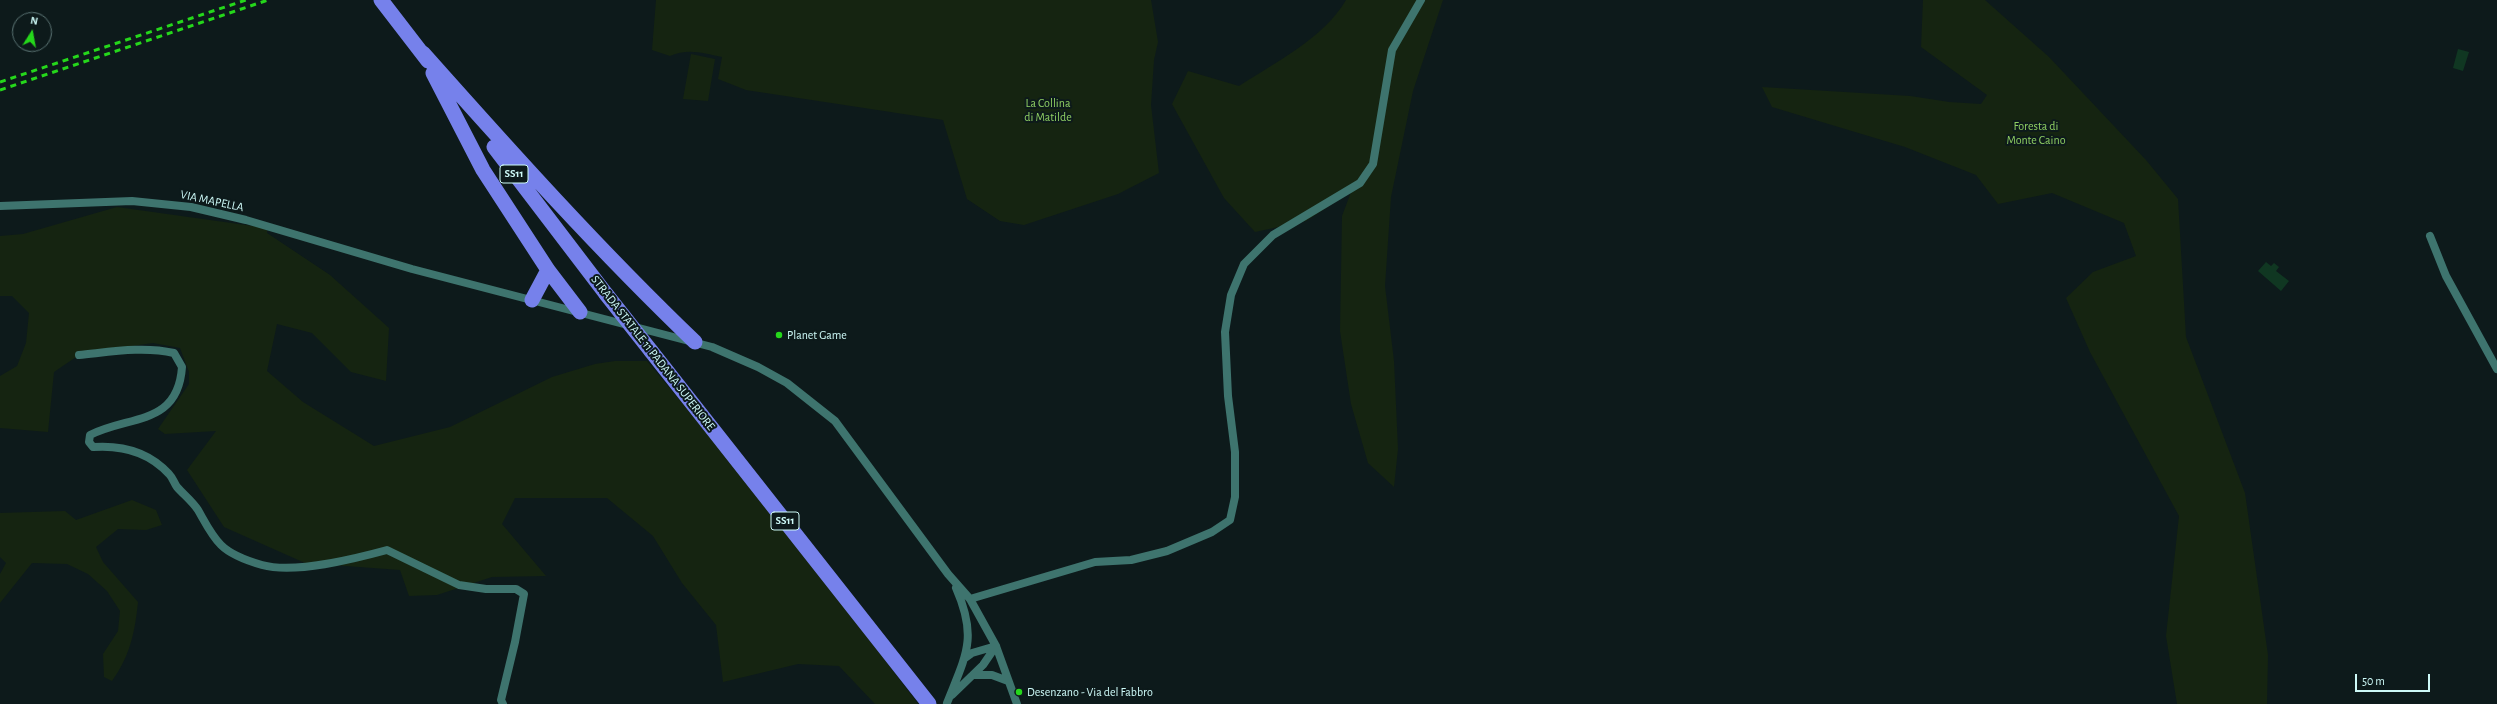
<!DOCTYPE html>
<html>
<head>
<meta charset="utf-8">
<style>
	body { margin:0 }
	#map { position:relative; width:2497px; height:704px; overflow:hidden; background:#0d1a1b; font-family:"Alegreya Sans",sans-serif }
	canvas { display:block }
	.north { position:absolute; left:12px; top:12px; width:40px; height:40px; box-sizing:border-box; background:#0d1a1b; border:1px solid #5a7373; border-radius:50%; rotate:11deg; font-size:11px; font-weight:700; line-height:16px; text-align:center; color:#cdf9f7 }
	.north::after { content:''; display:block; margin:auto; width:14px; height:18px; background:#25d71b; clip-path:polygon(50% 0,100% 100%,50% 72%,0 100%) }
	.scale { position:absolute; left:2355px; top:674px; width:75px; height:18px; box-sizing:border-box; border:2px solid #cdf9f7; border-top:0; padding-left:5px; font-size:12px; line-height:14px; white-space:nowrap; color:#cdf9f7; -webkit-text-stroke:3px #0d1a1b; paint-order:stroke }
</style>
</head>
<body>
<div id="map">
<canvas width="2497" height="704"></canvas>
<div class="north">N</div>
<div class="scale">50 m</div>
</div>
<script>
const c = document.querySelector('canvas').getContext('2d');
c.lineJoin = 'round';
function fill(path, color) {
  c.fillStyle = color;
  c.fill(path, 'evenodd');
}
function stroke(path, color, width, dash) {
  c.strokeStyle = color;
  c.lineWidth = width;
  c.lineCap = dash ? 'butt' : 'round';
  c.setLineDash(dash || []);
  c.stroke(path);
}
function label(font, color, halo, rows, align = 'center') {
  c.font = font + ' "Alegreya Sans",sans-serif';
  c.lineWidth = 4;
  c.setLineDash([]);
  c.textBaseline = 'middle';
  c.strokeStyle = halo;
  c.fillStyle = color;
  for (const [text, x, y, turn = 0] of rows) {
    c.save();
    c.translate(x, y);
    c.rotate((+turn || 0) * Math.PI / 180);
    c.textAlign = isNaN(turn) ? turn : align;
    if (halo) c.strokeText(text, 0, 0);
    c.fillText(text, 0, 0);
    c.restore();
  }
}
fill(new Path2D(`
	M656,0H1151L1158,42L1154,60L1151,105L1159,173L1118,194L1024,225L1000,221L967,199L943,120L746,90L718,79L722,57C703,53 688,48 670,56L652,50Z
	M1346,0H1443L1413,91L1391,197L1385,286L1394,361L1398,449L1394,487L1368,463L1351,404L1340,331L1342,216L1351,192L1306,221L1255,232L1224,198L1172,104L1188,71L1239,86C1276,62 1324,38 1346,0Z
	M1923,0H1985L2049,57L2146,160L2178,199L2186,337L2245,493L2268,655L2267,704H2177L2166,636L2179,516L2090,352L2066,298L2093,272L2136,256L2124,223L2052,193L1998,204L1976,175L1905,147L1772,107L1762,87L1910,96L1949,102L1981,104L1987,95L1921,47Z
	M691,54L715,59L708,101L683,99Z
	M117,207L267,228V233L330,275L389,328L386,381L351,372L312,333L277,324L267,371L303,402L374,446L450,427L552,377L595,364L615,361H647L774,513L918,704H875L839,666L798,664L723,682L716,625L682,583L653,536L607,498H515L502,524L546,576L492,577L437,595L409,596L400,570L305,563L224,527L187,470L216,431L165,434L158,429L189,384V372L180,348L153,343L82,353L54,372L48,432L0,428V376L17,366L26,343L29,313L12,296H0V236L23,234Z
	M132,500L156,510L162,525L146,530L118,529L96,547L103,562L138,602C135,632 130,656 112,681L104,677L103,654L118,631L120,611L107,591L88,574L67,564L32,563L0,603V574L6,563L0,557V513L65,511L76,520Z`), '#152411');
fill(new Path2D(`
	M2458,49L2469,52L2463,71L2453,68Z
	M2266,262L2271,266L2274,263L2279,267L2276,271L2289,281L2281,291L2258,271Z`), '#103722');
stroke(new Path2D(`
	M2430,236L2446,276L2497,369
	M79,355C110,352 143,346 174,353L182,367C178,426 129,415 90,435L89,442L93,447C121,445 149,452 169,474C173,478 174,483 177,487C184,495 192,501 198,510C205,522 211,535 221,545C231,555 248,561 262,565C295,574 354,559 387,550L459,585L486,589H516L524,594L515,642L501,700L503,704`), '#3e746e', 8);
stroke(new Path2D(`
	M0,206L132,201L191,207L246,220L412,269L712,347L758,367L787,383L835,421L948,574L970,599L996,646L1017,704
	M970,599L1095,562L1131,560L1167,551L1212,532L1230,520L1235,497V452L1228,396L1225,332L1231,295L1244,264L1273,235L1360,183L1373,164L1392,50L1421,0
	M965,658L972,653L996,646
	M973,675H992L1008,681
	M952,695L983,665L996,646
	M947,703C966,655 978,638 956,588`), '#3e746e', 8);
stroke(new Path2D(`
	M381,0L428,61
	M423,53C511,152 599,250 695,342
	M433,73L483,170L548,270L580,312
	M494,147L606,294
	M532,300L548,270
	M651,351L929,704`), '#7681eb', 15);
stroke(new Path2D(`
	M0,82L246,0
	M0,90L268,0`), '#25d71b', 3, [6, 5]);
stroke(new Path2D(`
	M606,294L651,351`), '#7681eb', 15);
for (const [x, y, r, color] of [
	[779,335,4,"#25d71b"],
	[1019,692,4,"#25d71b"]
]) {
  const dot = new Path2D();
  dot.arc(x, y, r, 0, 2 * Math.PI);
  c.fillStyle = color;
  c.fill(dot);
  stroke(dot, '#0d1a1b', 1.5);
}
for (const [x, y, w] of [
	[514,174,28],
	[785,521,28]
]) {
  const box = new Path2D();
  box.roundRect(x - w / 2, y - 9, w, 18, 3);
  c.fillStyle = '#0d1a1b';
  c.fill(box);
  stroke(box, '#cdf9f7', 1);
}
label('bold 11px', '#cdf9f7', null, [
	["SS11",514,174],
	["SS11",785,521]
]);
label('12px', '#8fcf63', '#0d1a1b', [
	["La Collina",1048,103],
	["di Matilde",1048,117],
	["Foresta di",2036,126],
	["Monte Caino",2036,140]
]);
label('12px', '#cdf9f7', '#0d1a1b', [
	["VIA MAPELLA",212,201,12],
	["STRADA STATALE 11 PADANA SUPERIORE",653,353,52]
]);
label('12px', '#cdf9f7', '#0d1a1b', [
	["Planet Game",787,335],
	["Desenzano - Via del Fabbro",1027,692]
], 'left');
</script>
</body>
</html>
